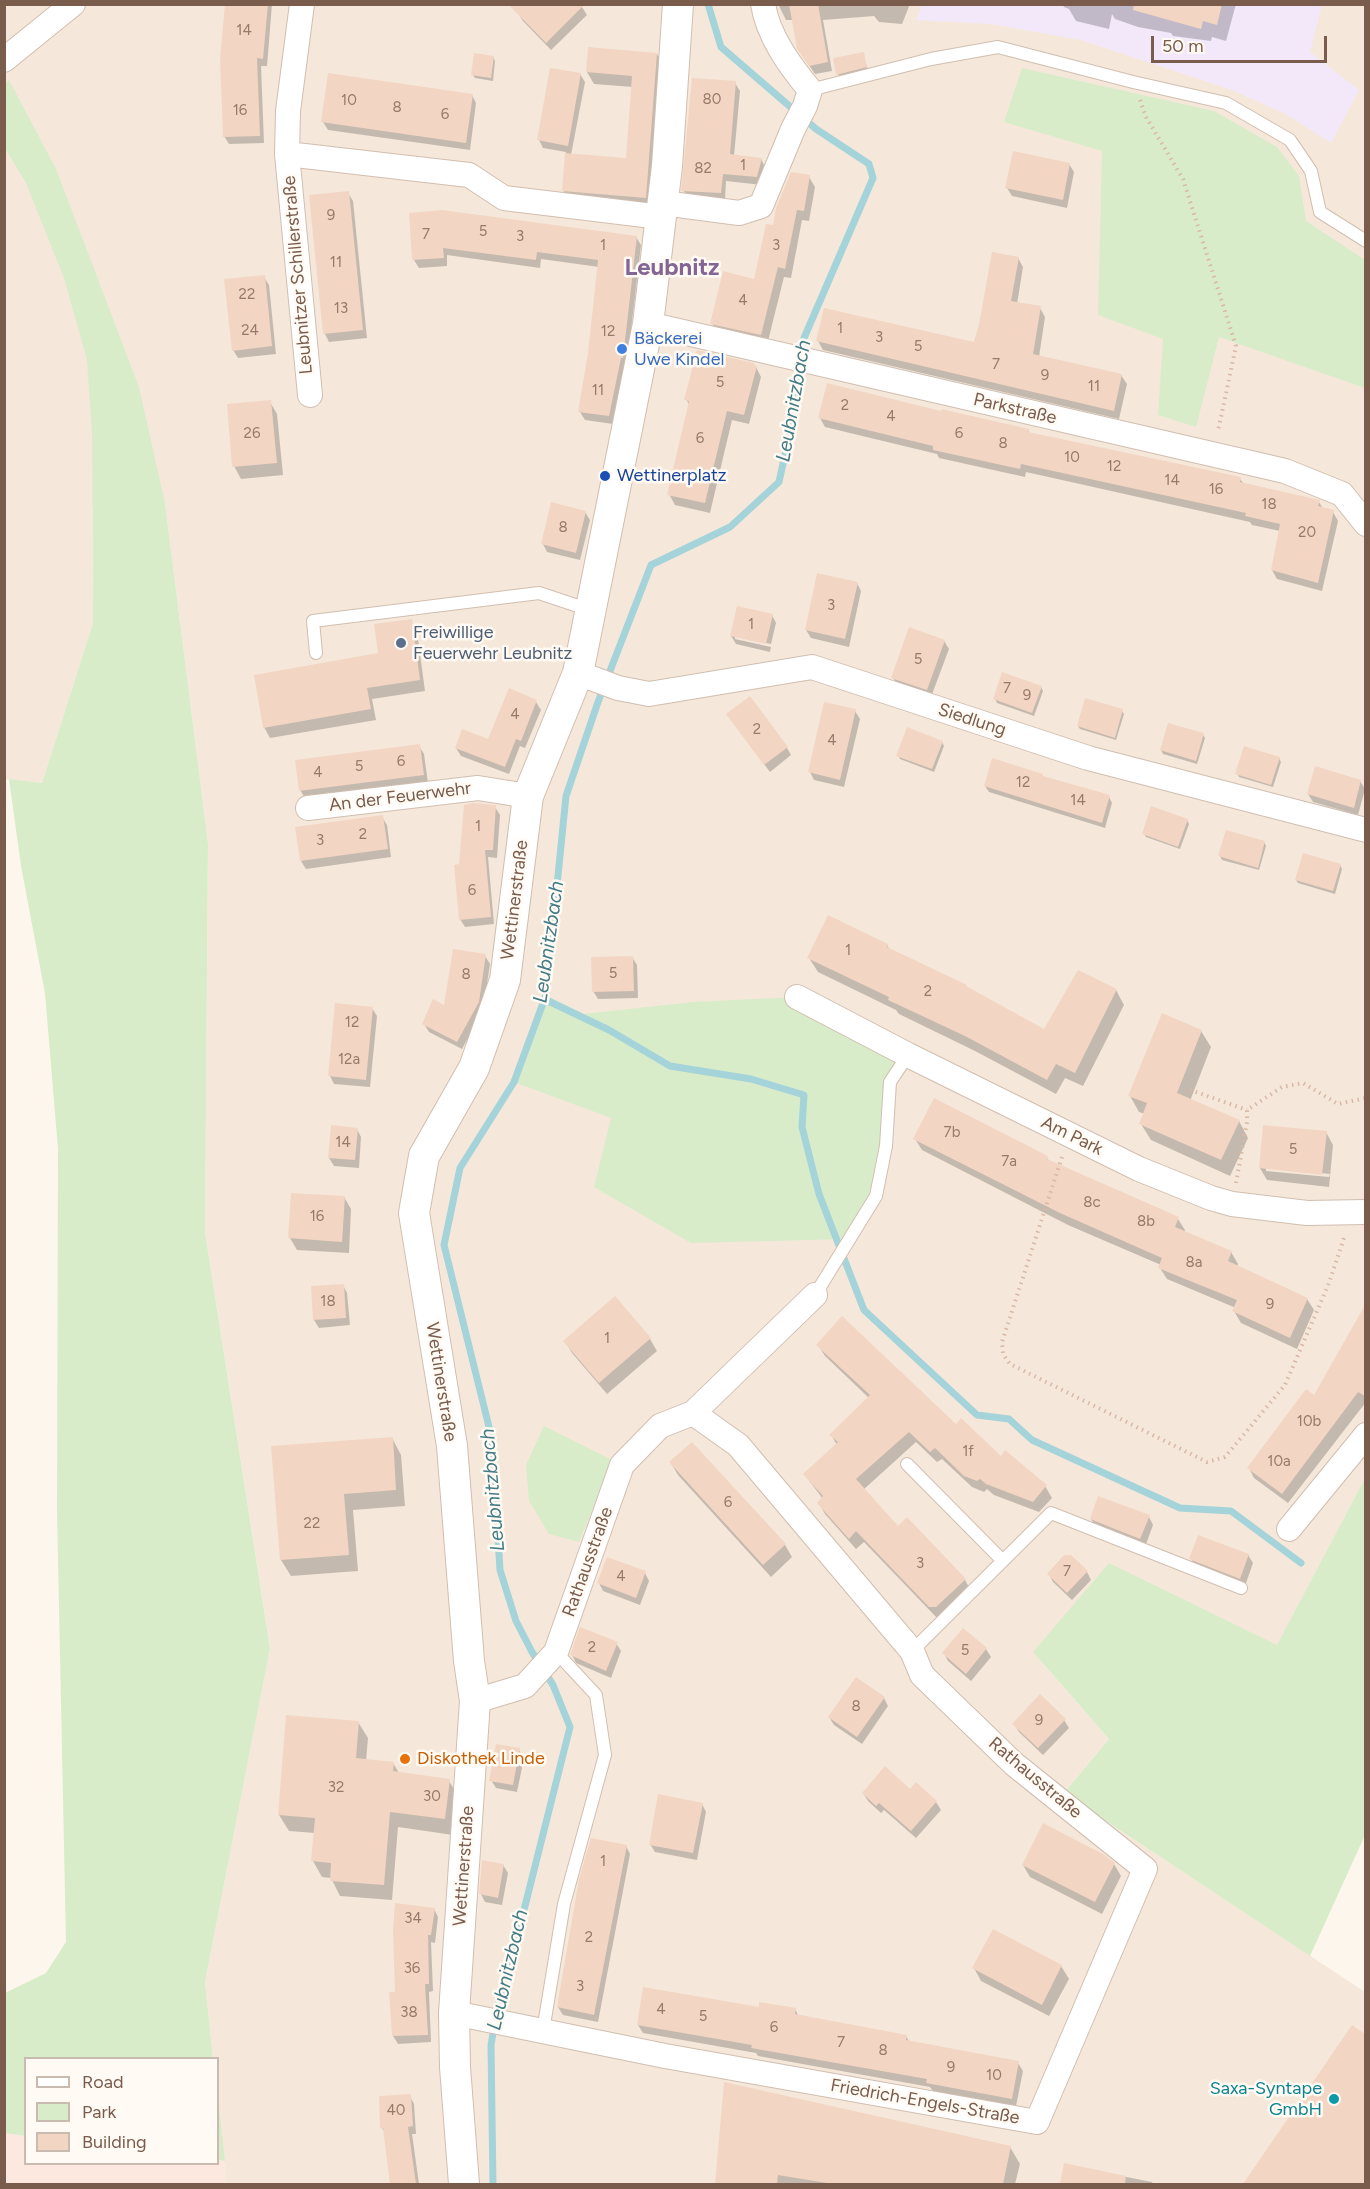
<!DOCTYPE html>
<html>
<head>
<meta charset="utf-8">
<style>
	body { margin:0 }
	#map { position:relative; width:1370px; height:2189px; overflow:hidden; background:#fdf6ec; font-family:Figtree,sans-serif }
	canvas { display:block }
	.frame { position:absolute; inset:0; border:6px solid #7a5c4d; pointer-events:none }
	.legend { position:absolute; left:24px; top:2057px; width:195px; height:108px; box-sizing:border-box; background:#fffaf3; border:2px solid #cabbb1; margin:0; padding:8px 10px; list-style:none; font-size:18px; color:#7a5c4d }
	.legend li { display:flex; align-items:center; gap:12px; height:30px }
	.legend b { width:30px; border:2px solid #cabbb1 }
	.scale { position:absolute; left:1151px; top:36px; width:176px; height:27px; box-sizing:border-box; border:3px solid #7a5c4d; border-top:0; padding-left:8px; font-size:18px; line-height:21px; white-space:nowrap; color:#7a5c4d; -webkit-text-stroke:4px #fffaf3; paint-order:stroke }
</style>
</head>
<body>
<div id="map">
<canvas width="1370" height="2189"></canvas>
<div class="frame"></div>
<ul class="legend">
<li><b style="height:8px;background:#fff"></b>Road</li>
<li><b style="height:16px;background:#d8ecc9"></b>Park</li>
<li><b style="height:16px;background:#f3d5c3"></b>Building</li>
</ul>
<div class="scale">50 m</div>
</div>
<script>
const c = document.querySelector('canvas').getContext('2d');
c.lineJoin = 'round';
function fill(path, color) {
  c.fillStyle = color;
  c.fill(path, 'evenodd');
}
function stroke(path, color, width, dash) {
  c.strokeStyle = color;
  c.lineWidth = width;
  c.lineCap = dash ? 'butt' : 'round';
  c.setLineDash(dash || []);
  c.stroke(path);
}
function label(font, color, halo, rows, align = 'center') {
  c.font = font + ' Figtree,sans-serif';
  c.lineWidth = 5;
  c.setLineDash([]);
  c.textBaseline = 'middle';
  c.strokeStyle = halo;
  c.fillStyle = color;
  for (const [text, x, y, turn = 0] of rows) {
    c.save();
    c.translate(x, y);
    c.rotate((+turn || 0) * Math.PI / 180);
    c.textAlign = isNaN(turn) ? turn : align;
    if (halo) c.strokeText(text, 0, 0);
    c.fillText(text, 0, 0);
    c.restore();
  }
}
fill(new Path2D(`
	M5,5H1365V1478L1277,1646L1229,1623L1033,1652L1109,1739L1064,1793L1365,1992V2184H226L218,2095V2058H213L205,1982L270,1647L205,1232L208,843L165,503L92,506L93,623L42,783L5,779Z`), '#f5e8da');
fill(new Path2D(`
	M5,2133L25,2136L26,2164H218V2160L225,2161L226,2184H5Z`), '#fde8e0');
fill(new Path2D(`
	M922,4L1322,5L1310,52L1359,90L1331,143L1286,114L1232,90L1081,40L991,24L916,20Z`), '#f3e8fa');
fill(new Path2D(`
	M1022,68L1214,111L1277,147L1299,176L1306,221L1365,260V388L1219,337L1196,427L1158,415L1163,339L1098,315L1102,151L1004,122Z
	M9,80L56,169L139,387L165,503L208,843L205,1232L270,1648L205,1982L213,2058H26L25,2136L5,2133V1993L46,1973L66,1942L57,1511L58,1149L45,993L21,866L9,779L42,783L93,623L92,434L87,360L64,278L26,183L5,148V84Z
	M546,995L583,1014L693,1002L797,997L908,1055L890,1082L876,1196L849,1239L691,1243L594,1187L611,1118L514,1082Z
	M544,1426L612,1460L579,1542L549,1534L529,1501L526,1465Z
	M1365,1478V1835L1310,1956L1064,1793L1109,1739L1033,1652L1109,1563L1277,1645Z
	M218,2095L225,2161L218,2160Z`), '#d8ecc9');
fill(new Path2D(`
	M227,4H272L267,66H261L264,143L229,144L224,136Z
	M580,4L587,15L551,50L523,21L518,13Z
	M778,4H910L902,24L879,22L874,16L823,20L832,71L815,74L804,58L794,20H786Z
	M1062,4H1236L1226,41L1212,37L1211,41L1173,36L1171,33L1138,27L1115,19L1112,14L1109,29L1076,21L1069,9L1064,7Z
	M657,54L664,66L652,209L570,203L563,190L566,152L543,148L539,140L580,74L585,82L571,155L627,160L633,87L594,84L587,72Z
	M863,54L868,70L840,78L838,74Z
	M493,57L495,61L493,81L475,78L473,75Z
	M735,83L740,91L734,156L761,159L765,167L762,185L726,181L725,201L688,198L683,190Z
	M472,95L476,103L470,150L328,130L323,122Z
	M1069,164L1074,172L1067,208L1012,196L1007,188Z
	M809,177L815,187L809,221L802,220L791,278L784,277L767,345L718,334L712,323L756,281L774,227Z
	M348,193L353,201L367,338L329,342L325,334L311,196Z
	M411,214L636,237L641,245L627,365L613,424L585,420L580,412L590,353L599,267L541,259L540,268L447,255V266L419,268L414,260Z
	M1018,258L1023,267L1017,304L1040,308L1045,317L1039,357L1121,375L1127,384L1119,419L823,350L818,341L975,344Z
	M264,277L269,285L276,354L238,358L233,350Z
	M756,367L761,377L749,424L732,420L710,513L675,505L669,494L690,406L686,399Z
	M270,402L277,414L283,475L241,479L234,466Z
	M942,413L1028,430L1030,434L1240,479L1244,484L1319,502L1323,509L1333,512L1338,521L1322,591L1277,579L1272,570L1280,531L1252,525L1250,522L1026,472L1025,477L939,458L937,454L825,427L820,418Z
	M585,512L590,520L580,560L547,552L543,544Z
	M857,583L861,591L849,647L811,638L806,630Z
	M772,615L776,623L771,644L735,636V639L771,647L770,652L736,644L731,636Z
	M411,621L417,632L425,691L372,699L376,720L270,738L264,727L380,655Z
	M944,641L949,649L931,697L898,686L893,678Z
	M1041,687L1043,691L1034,716L997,703L995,699Z
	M510,690L536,702L541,710L525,748L520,746L509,774L461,756L456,748L489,741Z
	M855,711L860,719L844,787L814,780L810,772Z
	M1122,711L1124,714L1116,740L1080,729L1078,726Z
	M733,722L787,748L791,755L770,772Z
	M1203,735L1205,738L1197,764L1163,754L1161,750Z
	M942,742L944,746L934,772L900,759L898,755Z
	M419,746L424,754L428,783L305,798L300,790Z
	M1279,758L1281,762L1273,787L1239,777L1237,773Z
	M1044,778L1109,797L1112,803L1105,828L989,792L985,786Z
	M1360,781L1365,789L1358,815L1313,802L1308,794Z
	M495,807L500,815L497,858L488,857L494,924L465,927L460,919Z
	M382,817L387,825L391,857L306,869L301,861Z
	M1187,820L1189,824L1180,849L1146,837L1144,834Z
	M1264,842L1266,846L1259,870L1222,860L1220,856Z
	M1340,865L1342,869L1335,894L1298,883L1296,880Z
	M887,945L890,950L1045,1031L1116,990L1124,1005L1083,1086L1065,1078L1056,1094L975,1051L899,1014L896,1010L818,972L809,958Z
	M485,956L490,964L483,1010L462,1049L429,1032L424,1024L445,1007Z
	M632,957L637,965L638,998L598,999L593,991Z
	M372,1008L377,1016L370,1087L334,1084L330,1076Z
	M1201,1031L1211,1047L1190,1101L1239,1121L1248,1138L1230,1176L1151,1140L1141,1124L1145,1114L1139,1112L1130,1096Z
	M357,1129L361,1137L359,1168L334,1166L329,1158Z
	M1326,1132L1333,1145L1329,1187L1267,1180L1260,1168ZM1266,1168L1330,1174L1329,1177L1266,1171Z
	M915,1139L1047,1158L1050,1162L1178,1219L1185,1230L1184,1232L1231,1252L1238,1264L1237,1267L1307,1299L1314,1310L1297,1349L1241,1323L1234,1311L1236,1308L1167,1279L1160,1268L1161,1265L1068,1225L922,1150Z
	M344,1197L351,1209L349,1253L297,1250L290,1238Z
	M343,1285L347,1293L350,1325L319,1328L314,1320L312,1288Z
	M615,1298L650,1339L657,1351L607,1394L572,1353L565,1341Z
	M1356,1324L1366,1329V1402L1288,1503L1254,1478L1249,1468L1315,1398Z
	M818,1345L956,1426L1001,1459L1045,1486L1052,1498L1039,1512L994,1495L987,1489L984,1492L972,1487L942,1459L937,1462L916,1442L863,1490L898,1528L965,1580L971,1591L937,1618L864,1542L856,1549L825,1514L819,1503L823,1499L805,1475L837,1445L831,1435L869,1398L825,1356Z
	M392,1438L401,1455L405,1506L353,1510L358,1571L291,1576L281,1560L273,1448Z
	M692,1444L785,1545L792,1557L771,1577L678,1475L671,1463Z
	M1149,1517L1153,1525L1145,1547L1096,1527L1091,1519Z
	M1248,1555L1253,1563L1245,1586L1196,1567L1191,1559Z
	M1071,1557L1087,1572L1091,1580L1072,1600L1053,1582L1049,1574Z
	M645,1573L649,1581L640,1605L603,1591L599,1583Z
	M963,1630L986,1649L991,1657L971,1681L948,1661L944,1653Z
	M616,1643L621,1651L611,1678L576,1663L572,1655Z
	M884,1698L888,1706L862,1744L834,1725L829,1717Z
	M1064,1720L1069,1728L1043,1755L1019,1732L1014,1724Z
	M358,1722L368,1738L366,1761L393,1763L399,1773L449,1781L458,1796L453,1835L398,1827L392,1900L340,1896L331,1878L322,1877L313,1861L315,1833L289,1831L279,1815Z
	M519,1750L524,1758L517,1792L496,1788L491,1780Z
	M916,1784L936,1802L941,1810L916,1838L884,1810L881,1813L868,1801L863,1793L910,1791Z
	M702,1804L706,1812L697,1860L655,1852L650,1844Z
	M626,1846L630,1854L598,2022L563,2015L558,2007Z
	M1114,1864L1121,1876L1102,1914L1030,1877L1023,1865Z
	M503,1865L508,1873L502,1905L485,1902L481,1894Z
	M434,1909L438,1917L435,1943L431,1942L433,1991L429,1992L431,2042L398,2044L393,2036L397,1993Z
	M993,1931L1061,1966L1069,1979L1049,2016L981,1981L974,1968Z
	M760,2009H795L799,2017L906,2036L910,2043L1018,2063L1023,2071L1016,2106L933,2091L930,2087L758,2056L756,2053L643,2033L638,2025Z
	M1352,2027L1366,2036V2184H1245Z
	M725,2084L1010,2147L1020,2164L1015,2184H717Z
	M410,2096L414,2104L416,2134H412L419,2184H392L385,2133L382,2128Z
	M1065,2165L1152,2182L1153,2184H1061Z`), '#0003');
stroke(new Path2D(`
	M544,999L609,1030L670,1066L751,1079L804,1095L802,1127L819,1194L864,1310L977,1415L1009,1419L1032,1440L1180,1508L1231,1511L1301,1563
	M493,2184L491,2045L498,2005L525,1906L570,1727L553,1685L532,1652L516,1621L500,1570L492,1439L444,1245L460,1168L514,1082L546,995L566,796L598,702L651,565L730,527L779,482L800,386L804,338L873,178L869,164L816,129L721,47L708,4`), '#a5d3da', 7);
fill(new Path2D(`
	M225,4H268L263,59L257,58L260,136L223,137L220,59Z
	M508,4H585L546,43Z
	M789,4H818L828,62L809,66L800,53L797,49Z
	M1134,4H1222L1217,25L1203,21L1201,29L1133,10Z
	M588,47L657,53L646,198L562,191L565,153L626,158L632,76L586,72Z
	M864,52L867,67L836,75L833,58Z
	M474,53L494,56L491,78L471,75Z
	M550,68L581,73L568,146L537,140Z
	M328,73L473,94L466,143L321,122Z
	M692,78L736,81L730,154L762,158L757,177L723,174L721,193L681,191Z
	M1013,151L1070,163L1063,200L1005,188Z
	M791,172L810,175L804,211L797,210L785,269L778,267L761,335L710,324L723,271L754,279L766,224L773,225L776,208Z
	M349,191L363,330L323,334L309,195Z
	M442,210L637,236L623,358H621L609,416L578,412L588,353L598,260L537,252L536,260L443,248L444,258L412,260L409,213Z
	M992,252L1019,257L1011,301L1041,306L1033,354L1122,374L1114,411L816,341L824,308L974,342L979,324Z
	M265,275L272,346L232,351L224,279Z
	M697,350L754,363V365L757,366L744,415L727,411L705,503L667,495L689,401L684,400Z
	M827,383L941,411V409L1029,429L1028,432L1241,477L1240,482L1320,500L1318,506L1334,510L1318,583L1271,570L1280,524L1245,516L1246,513L1021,464L1020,469L933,450V446L818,418Z
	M271,400L277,463L232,467L227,404Z
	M551,502L586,511L576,553L541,544Z
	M817,573L858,582L845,639L805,630Z
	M737,606L773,614L766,644L730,636Z
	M412,619L420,680L367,688L371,709L263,728L254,675L378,653L374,624Z
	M909,627L945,640L927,690L891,678Z
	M1002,672L1042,686L1032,713L993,699Z
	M509,688L537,700L521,741L516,739L505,767L455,748L462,729L488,739Z
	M750,696L788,747L764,765L726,714Z
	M1085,698L1123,709L1115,738L1077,726Z
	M824,702L856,709L840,780L808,772Z
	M1168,723L1204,733L1196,761L1160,750Z
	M907,727L943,741L932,769L896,756Z
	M420,744L424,775L299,791L295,760Z
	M1244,746L1280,757L1271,785L1235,774Z
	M992,758L1043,774V776L1110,795L1102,823L984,786Z
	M1315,766L1361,780L1354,808L1307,794Z
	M472,803L496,805L493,850H485L491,917L459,920L454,865L459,864L464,805Z
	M1151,806L1188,819L1178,847L1142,834Z
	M383,815L388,849L300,861L295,827Z
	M1226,830L1265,841L1258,868L1218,856Z
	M1303,853L1341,864L1333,891L1295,880Z
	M828,915L888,944L887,947L967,985L966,986L1044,1029L1078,970L1117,989L1075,1073L1056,1064L1047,1080L965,1036L888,1000L889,997L807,958Z
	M453,949L486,954L479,1002L457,1042L422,1024L433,999L444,1005Z
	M633,956L634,991L592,992L591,957Z
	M335,1003L373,1007L366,1080L328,1076Z
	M1162,1013L1202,1030L1177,1093L1240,1120L1221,1160L1139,1124L1147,1103L1128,1096Z
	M934,1098L1048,1156L1047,1159L1179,1217L1175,1227L1232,1251L1228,1261L1308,1298L1290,1338L1232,1311L1237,1300L1158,1268L1162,1258L1060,1213L913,1139Z
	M331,1125L358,1128L355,1160L328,1158Z
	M1263,1125L1327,1131L1322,1175L1259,1168Z
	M291,1193L345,1196L342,1242L288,1238Z
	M344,1284L346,1318L313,1320L311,1286Z
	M615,1296L651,1338L599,1383L563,1341Z
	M1365,1305V1396L1358,1392L1282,1494L1247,1468L1306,1389L1314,1395Z
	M842,1316L956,1424L961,1418L1001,1456L1005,1450L1047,1485L1033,1502L986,1484L980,1479L977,1481L964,1476L935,1448L930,1452L909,1432L856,1479L898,1526L907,1517L966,1579L936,1607H929L856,1531L849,1539L817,1503L823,1496L803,1474L838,1442L829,1435L870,1395L816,1345Z
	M393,1437L396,1490L344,1494L349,1555L280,1560L271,1446Z
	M692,1442L786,1544L763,1565L669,1462Z
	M1098,1496L1150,1515L1140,1539L1090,1519Z
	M1198,1535L1249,1554L1240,1579L1189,1559Z
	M1064,1555H1071L1088,1571L1067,1593L1047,1574Z
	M607,1557L646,1571L636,1598L597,1583Z
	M580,1627L618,1642L606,1671L570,1655Z
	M963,1628L987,1648L966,1674L942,1653Z
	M856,1677L885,1697L857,1737L828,1717Z
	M1040,1694L1066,1719L1038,1748L1012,1724Z
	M286,1715L359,1721L356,1758L394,1762L393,1771L450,1779L445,1819L390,1812L384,1885L330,1881L331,1863L311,1861L315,1818L278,1815Z
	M496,1744L520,1748L513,1785L489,1781Z
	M885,1766L910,1789L916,1782L937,1801L911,1831L879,1803L876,1806L862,1793Z
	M658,1794L703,1803L693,1853L649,1845Z
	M1043,1823L1103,1854L1115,1863L1095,1902L1022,1865Z
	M591,1838L627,1845L594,2015L557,2007L579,1879Z
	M482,1860L504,1864L498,1898L479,1894Z
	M395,1903L435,1908L431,1935H428L429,1984H425L428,2035L392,2036L389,1992H395L393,1931Z
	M993,1929L1062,1965L1042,2005L972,1968Z
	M643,1987L759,2007V2002L796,2008L795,2014L907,2035L906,2040L1019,2061L1012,2099L926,2083L927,2079L751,2048L752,2045L637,2025Z
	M1352,2025L1365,2034V2184H1243Z
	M724,2082L1011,2146L1003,2184H833L778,2175L777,2184H715Z
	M411,2094L413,2126L408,2127L416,2184H390L383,2128H380L379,2096Z
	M1064,2163L1126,2176L1125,2184H1060Z`), '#f3d5c3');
const service = new Path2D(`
	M810,90L931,59L998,47L1133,82L1226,103L1290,140L1311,171L1320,212L1366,241
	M316,653L313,621L539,593L590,610
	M815,1295L876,1196L886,1146L890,1082L908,1055
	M907,1464L1003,1561
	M912,1651L1051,1513L1241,1588
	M543,2031L564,1904L605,1755L596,1695L556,1652`);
const minor = new Path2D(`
	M302,4L288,111L287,154L469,175L504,198L661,217
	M4,60L73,4
	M287,154L310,395
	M663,203L739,213L761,206L793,129L805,106L810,90C790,66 768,36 763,4
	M648,324L1285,471L1342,494L1366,524
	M578,673L618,688L649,694L812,667L1088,758L1366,830
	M308,808L478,788L528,796
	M797,997L908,1055L1139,1169L1211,1198L1232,1204L1307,1213L1366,1212
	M693,1413L815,1295
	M1289,1529L1366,1435
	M454,2013L665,2056L1037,2122L1145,1869L1014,1764L922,1675L912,1651L738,1445L693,1413L660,1426L622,1465L556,1652L525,1686L475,1701`);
const tertiary = new Path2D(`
	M464,2184L455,2067L454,2013L475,1701L469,1661L452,1446L414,1213L424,1156L474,1068L505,980L528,796L578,673L648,324L667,166L678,4`);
stroke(service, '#d1beb0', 14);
stroke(minor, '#d1beb0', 26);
stroke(tertiary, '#d1beb0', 32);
stroke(new Path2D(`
	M1140,100L1146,117L1183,179L1236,346L1218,431
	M1190,1090L1247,1110
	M1062,1157L1002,1342L1003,1354L1010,1364L1207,1462L1225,1457L1285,1385L1329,1283L1345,1235
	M1236,1183L1247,1122V1110L1282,1087L1303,1083L1338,1104L1366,1098`), '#d9b8a5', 4, [1.5, 4.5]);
stroke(service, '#fff', 12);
stroke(minor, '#fff', 24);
stroke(tertiary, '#fff', 30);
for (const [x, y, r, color] of [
	[622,349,6,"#3f7fe0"],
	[605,476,6,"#1a4fb4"],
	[401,643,6,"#5c6f8a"],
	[405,1759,6,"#e8710a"],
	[1334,2099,6,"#0f9aa8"]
]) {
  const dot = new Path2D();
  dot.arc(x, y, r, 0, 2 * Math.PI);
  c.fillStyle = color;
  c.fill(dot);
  stroke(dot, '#fffaf3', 2);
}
label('15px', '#987a6a', null, [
	["14",244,31],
	["80",712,100],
	["10",349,101],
	["8",397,108],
	["16",240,111],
	["6",445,115],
	["1",743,166],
	["82",703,169],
	["9",331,216],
	["5",483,232],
	["7",426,235],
	["3",520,237],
	["1",603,246],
	["3",776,246],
	["11",336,263],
	["22",247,295],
	["4",743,301],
	["13",341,309],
	["1",840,329],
	["24",250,331],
	["12",608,332],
	["3",879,338],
	["5",918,347],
	["7",996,365],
	["9",1045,376],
	["5",720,383],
	["11",1094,387],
	["11",598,391],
	["2",845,406],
	["4",891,417],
	["26",252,434],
	["6",959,434],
	["6",700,439],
	["8",1003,444],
	["10",1072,458],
	["12",1114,467],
	["14",1172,481],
	["16",1216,490],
	["18",1269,505],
	["8",563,528],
	["20",1307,533],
	["3",831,606],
	["1",751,625],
	["5",918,660],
	["7",1007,689],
	["9",1027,696],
	["4",515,715],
	["2",757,730],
	["4",832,741],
	["6",401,762],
	["5",359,767],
	["4",318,773],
	["12",1023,783],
	["14",1078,801],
	["1",478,827],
	["2",363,835],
	["3",320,841],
	["6",472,891],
	["1",848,951],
	["5",613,974],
	["8",466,975],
	["2",928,992],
	["12",352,1023],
	["12a",349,1060],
	["7b",952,1133],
	["14",343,1143],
	["5",1293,1150],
	["7a",1009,1162],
	["8c",1092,1203],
	["16",317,1217],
	["8b",1146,1222],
	["8a",1194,1263],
	["18",328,1302],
	["9",1270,1305],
	["1",607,1339],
	["10b",1309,1422],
	["1f",968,1452],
	["10a",1279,1462],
	["6",728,1503],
	["22",312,1524],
	["3",920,1564],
	["7",1067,1572],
	["4",621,1577],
	["2",592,1648],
	["5",965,1651],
	["8",856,1707],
	["9",1039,1721],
	["32",336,1788],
	["30",432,1797],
	["1",603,1862],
	["34",413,1919],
	["2",589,1938],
	["36",412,1969],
	["3",580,1987],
	["4",661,2010],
	["38",409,2013],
	["5",703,2017],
	["6",774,2028],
	["7",841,2043],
	["8",883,2051],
	["9",951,2068],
	["10",994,2076],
	["40",396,2111]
]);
label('18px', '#7a5c4d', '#fffaf3', [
	["Leubnitzer Schillerstraße",298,275,-95],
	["Parkstraße",1015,409,13],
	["Siedlung",972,720,18],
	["An der Feuerwehr",400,797,-7],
	["Wettinerstraße",515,900,-83],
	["Am Park",1072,1136,26],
	["Wettinerstraße",441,1382,81],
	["Rathausstraße",588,1562,-70],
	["Rathausstraße",1035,1778,40],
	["Wettinerstraße",464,1866,-86],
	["Friedrich-Engels-Straße",925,2102,10]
]);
label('18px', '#366cbe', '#fffaf3', [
	["Bäckerei",634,339],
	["Uwe Kindel",634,360]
], 'left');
label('18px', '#164399', '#fffaf3', [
	["Wettinerplatz",617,476]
], 'left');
label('18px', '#4e5e75', '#fffaf3', [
	["Freiwillige",413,633],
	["Feuerwehr Leubnitz",413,654]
], 'left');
label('18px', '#c56008', '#fffaf3', [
	["Diskothek Linde",417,1759]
], 'left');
label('18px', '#0d838f', '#fffaf3', [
	["Saxa-Syntape",1322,2089],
	["GmbH",1322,2110]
], 'right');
label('italic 20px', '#437c86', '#fffaf3', [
	["Leubnitzbach",794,401,-80],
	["Leubnitzbach",549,942,-82],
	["Leubnitzbach",493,1490,-95],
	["Leubnitzbach",508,1970,-77]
]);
label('bold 24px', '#846695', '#fffaf3', [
	["Leubnitz",672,268]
]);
</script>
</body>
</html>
